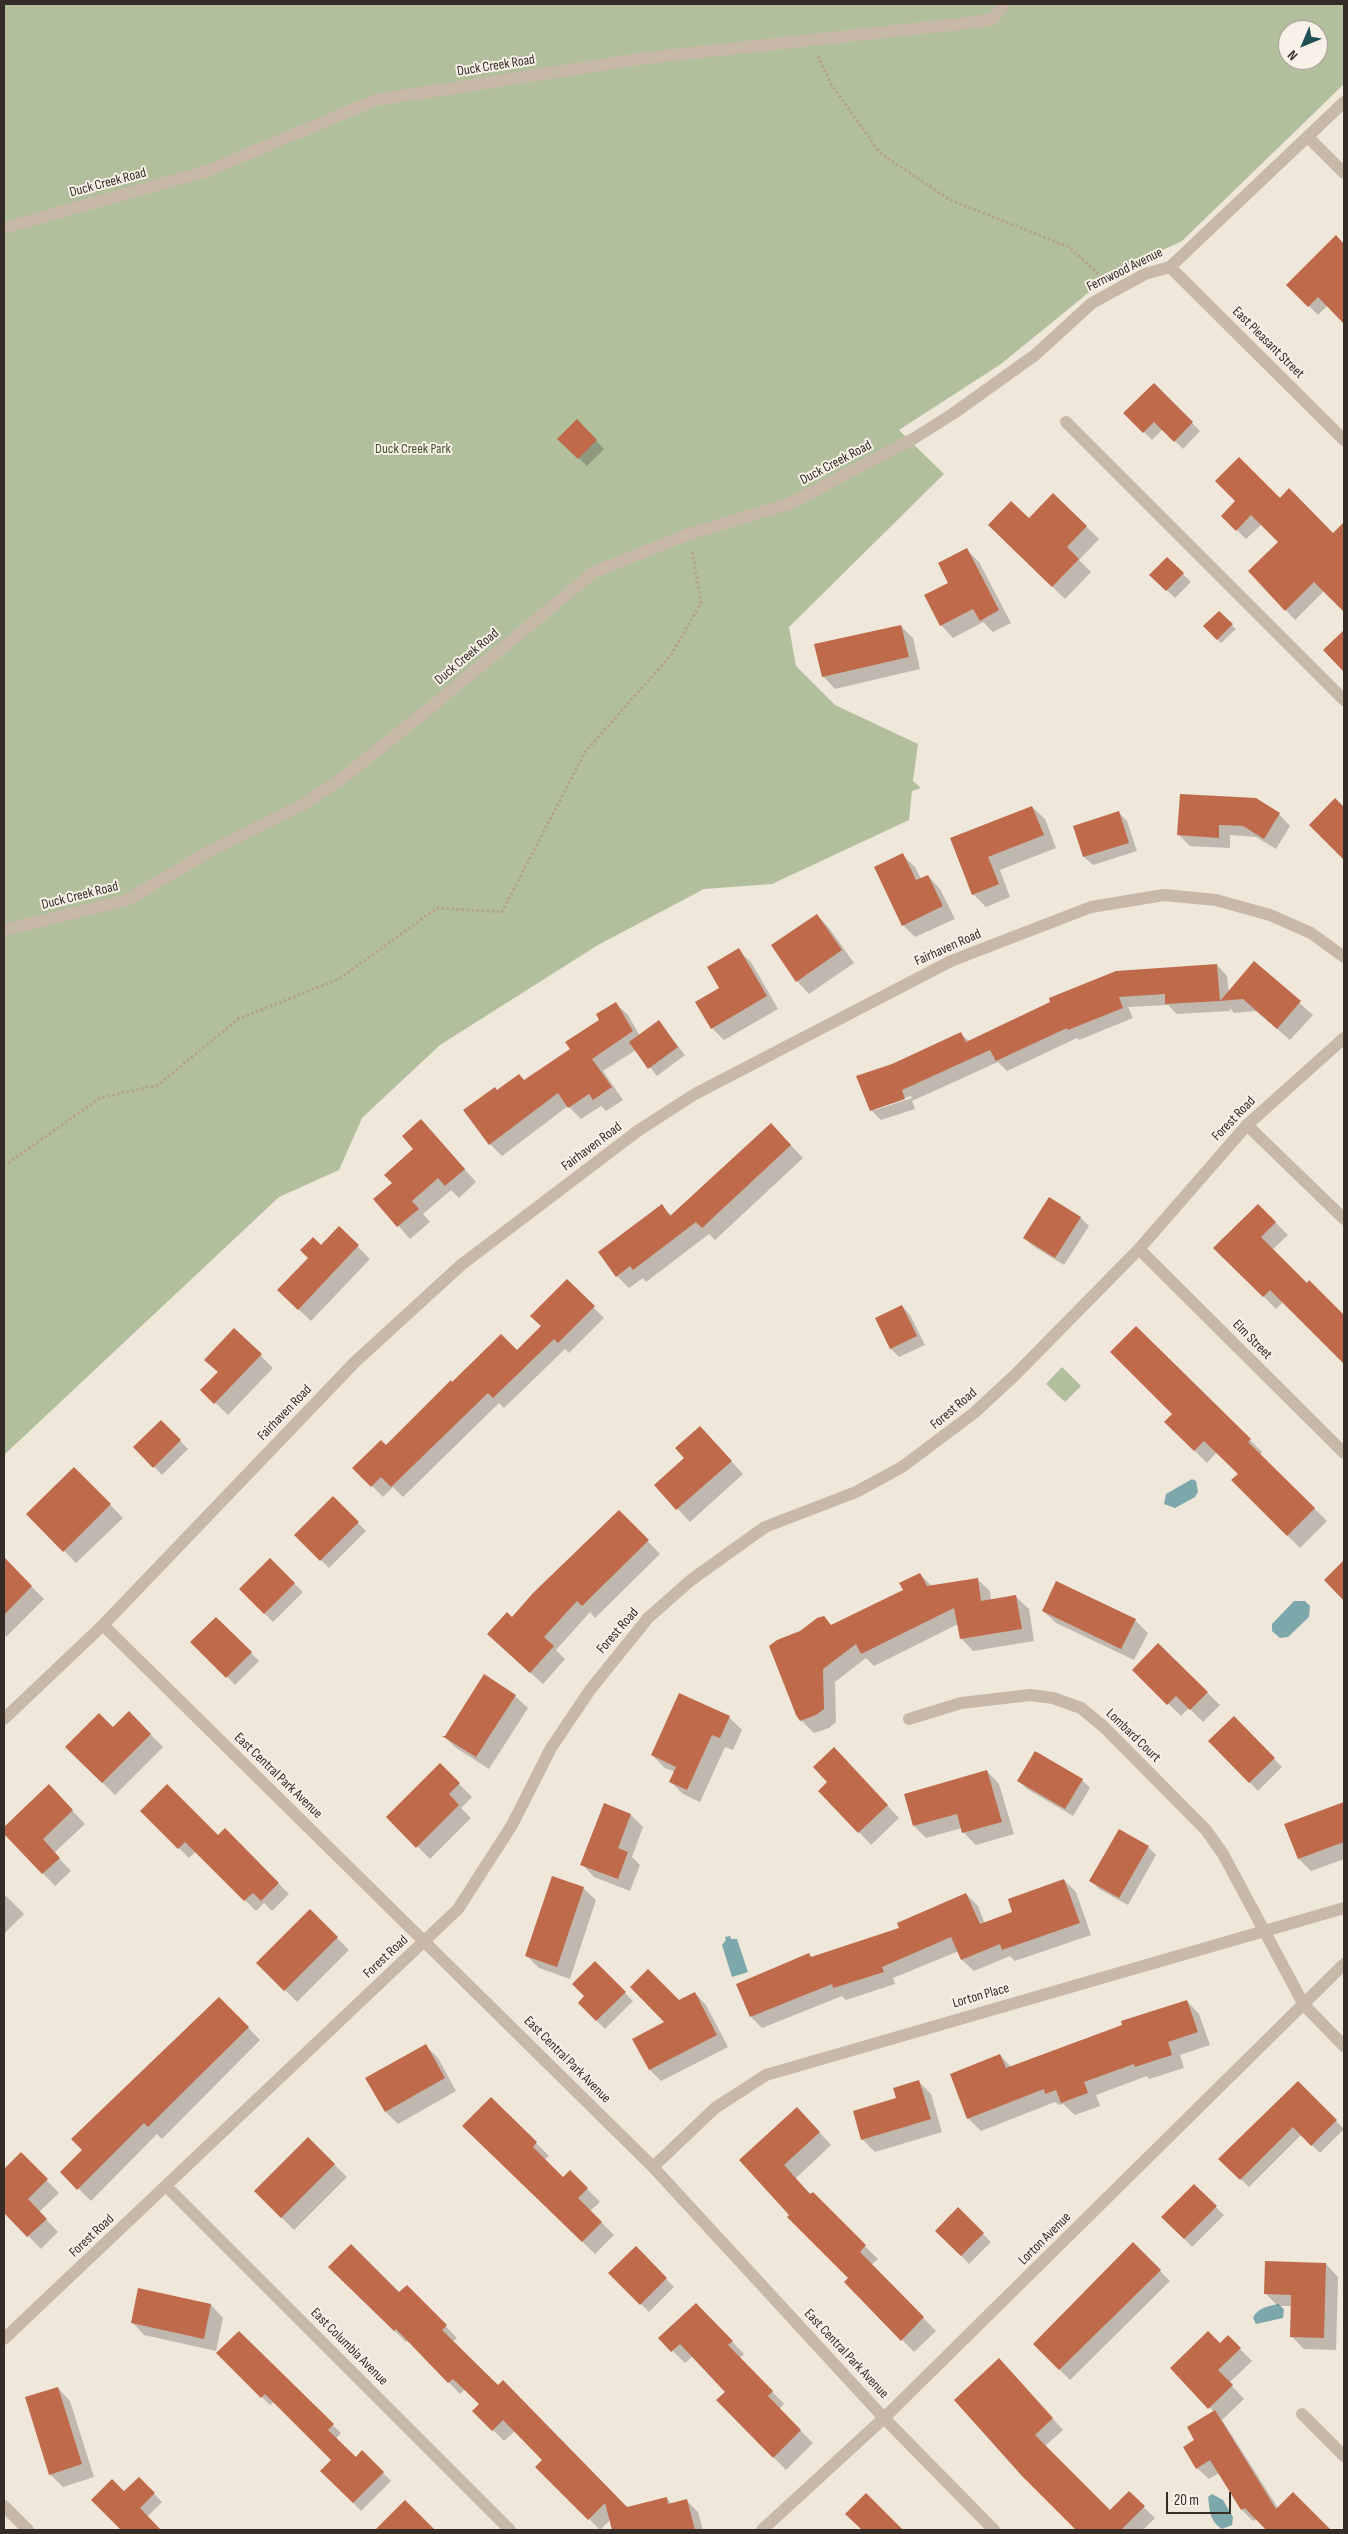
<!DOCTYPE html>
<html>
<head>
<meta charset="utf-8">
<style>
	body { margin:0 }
	#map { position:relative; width:1348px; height:2534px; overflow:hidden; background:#f0e7db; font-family:"Sofia Sans Condensed",sans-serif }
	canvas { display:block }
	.frame { position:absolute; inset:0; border:5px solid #352c28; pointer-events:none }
	.north { position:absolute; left:1278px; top:20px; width:50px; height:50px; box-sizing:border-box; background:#f8f1e8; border:1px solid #aaa29b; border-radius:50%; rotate:225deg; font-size:14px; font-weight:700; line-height:20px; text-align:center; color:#352c28 }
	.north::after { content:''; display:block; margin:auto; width:18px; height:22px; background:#204f54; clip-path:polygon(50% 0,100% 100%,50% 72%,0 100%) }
	.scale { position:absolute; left:1166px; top:2492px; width:65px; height:22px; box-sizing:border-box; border:2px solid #352c28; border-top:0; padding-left:6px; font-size:15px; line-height:18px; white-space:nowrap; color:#352c28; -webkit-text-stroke:4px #f8f1e8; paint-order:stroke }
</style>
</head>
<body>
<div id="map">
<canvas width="1348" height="2534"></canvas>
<div class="frame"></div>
<div class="north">N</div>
<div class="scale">20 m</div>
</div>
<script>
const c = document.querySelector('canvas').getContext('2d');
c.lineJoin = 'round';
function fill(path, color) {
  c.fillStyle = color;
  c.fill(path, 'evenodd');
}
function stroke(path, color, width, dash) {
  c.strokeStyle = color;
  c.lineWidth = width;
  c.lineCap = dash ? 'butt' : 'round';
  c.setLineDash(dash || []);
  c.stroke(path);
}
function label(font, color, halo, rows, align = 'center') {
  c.font = font + ' "Sofia Sans Condensed",sans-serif';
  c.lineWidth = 4;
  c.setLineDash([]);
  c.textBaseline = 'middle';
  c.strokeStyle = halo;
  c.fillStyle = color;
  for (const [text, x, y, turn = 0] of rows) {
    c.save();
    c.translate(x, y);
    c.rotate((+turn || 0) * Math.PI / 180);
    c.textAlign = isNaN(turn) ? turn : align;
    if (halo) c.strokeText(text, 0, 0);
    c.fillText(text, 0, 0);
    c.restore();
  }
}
fill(new Path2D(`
	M4,4H1344V84L1182,241L1146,258L1088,293L1001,364L899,430L944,474L789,627L796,666L835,705L918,744L913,781L921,788L912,791L909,820L772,884L704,889L598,945L440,1045L362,1118L339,1170L279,1197L4,1455ZM1288,30H1318V60H1288Z
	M1062,1367L1081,1386L1065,1402L1046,1384Z`), '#b2bf9c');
fill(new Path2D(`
	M1192,1479L1196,1481L1198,1492L1195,1497L1175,1508L1164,1504L1166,1494Z
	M1294,1601H1305L1310,1606L1309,1617L1288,1637L1280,1638L1272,1631V1624Z
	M730,1936L731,1939H737L748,1972L732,1977L722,1945L726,1940L725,1937Z
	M1278,2304L1284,2309L1283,2318L1256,2324L1253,2318C1257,2308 1268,2306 1278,2304Z
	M1212,2494L1223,2500L1233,2517L1232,2525L1222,2529C1208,2520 1210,2507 1208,2497Z`), '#7ca8ac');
fill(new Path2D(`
	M1336,237L1344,246V322L1328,305L1318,315L1288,285Z
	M1154,385L1200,431L1183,449L1163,429L1152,440L1125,413Z
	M577,421L604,449L587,466L559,439Z
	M1053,494L1099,539L1079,560L1091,572L1065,599L1002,538L1029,520Z
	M1280,499L1333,534L1337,530L1344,537V610L1324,591L1295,620L1250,571L1280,542L1262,524L1246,539L1232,525Z
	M967,550L979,562L1011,623L993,632L983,622L953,638L941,625L950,583Z
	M1167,558L1191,582L1175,598L1151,575Z
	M1219,613L1236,629L1221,643L1205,626Z
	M901,626L913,638L920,669L835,689L823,676Z
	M1181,795L1279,814L1290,826L1276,849L1256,837L1230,835V848L1190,846L1179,835Z
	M1032,807L1045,819L1056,848L1000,870L1010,897L986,907L973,894L951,839Z
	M1119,813L1127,821L1137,851L1093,865L1084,857L1075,827Z
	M902,855L915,867L921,879L928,876L940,889L955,919L915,937L903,925Z
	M817,915L829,928L854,963L809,994L797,981Z
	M738,950L751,962L778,1009L724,1040L712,1028L721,988Z
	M1254,963L1313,1015L1290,1040L1256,1011L1234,1013L1230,1008V1011L1177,1014L1168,1005L1128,1007L1133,1018L1079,1040L1077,1038L1007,1071L998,1062L912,1101L915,1109L881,1120L871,1110L893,1065L961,1034L969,1041L1217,965L1227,976L1229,993ZM911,1096L912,1098L875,1110V1108Z
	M615,1003L628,1015L640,1036L659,1022L685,1055L657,1076L636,1050L603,1071L623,1100L606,1111L601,1106L581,1119L568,1106L502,1156L490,1144L497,1092L525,1081L571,1049Z
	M421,1120L476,1182L459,1198L451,1190L423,1214L430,1222L410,1239L375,1199L394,1183L415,1150Z
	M783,1137L803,1158L715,1240L709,1234L646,1282L643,1278L629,1288L617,1276L662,1206L672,1216Z
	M1049,1198L1081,1218L1089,1226L1064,1265L1033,1246L1024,1237Z
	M1258,1205L1288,1235L1272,1250L1307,1285L1309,1282L1344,1317V1363L1283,1302L1276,1309L1215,1248Z
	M339,1228L370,1259L311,1321L292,1303L321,1247Z
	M567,1281L604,1318L569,1353L565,1349L504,1408L499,1403L403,1497L393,1487L383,1497L354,1468L386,1447L452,1384L517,1351L543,1326Z
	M902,1306L910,1315L925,1345L899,1357L891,1349L877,1319Z
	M1136,1327L1262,1452L1260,1455L1327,1521L1300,1548L1233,1480L1239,1474L1217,1452L1207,1463L1166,1422L1174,1414Z
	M235,1330L273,1368L228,1415L202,1390L219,1372Z
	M161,1421L188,1449L162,1475L135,1447Z
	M700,1427L743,1474L690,1522L655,1485L686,1458Z
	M74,1468L123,1518L76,1563L28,1514Z
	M333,1498L366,1531L329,1568L296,1535Z
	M619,1512L660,1554L595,1618L590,1612L556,1650L565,1659L543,1684L501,1646L512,1619Z
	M4,1559L44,1599L6,1637L4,1634Z
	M270,1560L303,1592L273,1622L240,1589Z
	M920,1574L932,1586L977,1579L990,1591L991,1601L1016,1597L1029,1609L1034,1641L973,1651L961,1638L958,1624L874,1666L866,1658L835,1682L836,1722L829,1728L814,1733L801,1720V1632L823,1617L832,1626L905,1590Z
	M1043,1611L1135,1620L1148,1633L1134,1660L1056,1623Z
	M216,1618L259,1661L235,1685L192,1642Z
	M1158,1645L1220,1705L1203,1722L1189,1708L1181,1716L1134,1670Z
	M515,1696L528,1708L489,1769L456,1748L445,1737Z
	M129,1713L163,1747L115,1795L67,1747L113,1728Z
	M729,1717L742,1730L733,1750L725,1747L700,1802L683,1794L670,1781L675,1772L665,1768L652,1755Z
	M1234,1718L1282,1767L1258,1791L1210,1741Z
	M846,1761L899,1818L871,1845L859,1832Z
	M440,1765L472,1797L461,1808L471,1818L430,1859L388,1817Z
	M987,1771L999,1784L1014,1834L976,1845L963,1832L962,1828L926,1838L914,1826Z
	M1082,1780L1090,1788L1073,1816L1027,1789L1019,1781Z
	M49,1786L85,1824L54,1853L71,1871L55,1886L4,1832V1829Z
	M1344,1803V1859L1311,1871L1299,1859L1286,1825Z
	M142,1811L218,1836L225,1830L289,1894L272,1911L264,1903L256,1911L196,1851L189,1858Z
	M631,1815L643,1827L632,1857L640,1865L630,1891L594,1877L582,1864Z
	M1148,1847L1156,1855L1128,1905L1099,1889L1091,1881Z
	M1064,1880L1076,1892L1091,1935L1015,1961L1010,1956L974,1971L962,1960L959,1951L893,1978L895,1984L846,2000L842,1996L762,2028L751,2017L809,1955L812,1958L900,1928L966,1894L978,1906L985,1924L1014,1913Z
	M583,1888L596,1900L570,1979L539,1968L527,1956Z
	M4,1894L24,1914L4,1934Z
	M310,1911L349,1950L297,2002L258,1963Z
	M595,1963L633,2001L605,2029L579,2003L586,1996Z
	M695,1993L706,2005L728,2047L661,2081L650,2070L634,2039L666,2022Z
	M219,1998L260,2040L162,2139L157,2134L91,2201L62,2172L84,2150L73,2139Z
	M1187,2001L1199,2014L1210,2045L1180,2055L1184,2068L1149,2079L1147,2076L1096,2095L1100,2106L1075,2115L1063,2104L1059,2105L1055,2102L981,2131L968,2118L1000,2055L1011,2067Z
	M425,2045L438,2058L456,2091L398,2124L386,2112Z
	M919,2082L931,2094L942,2132L875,2152L862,2139L897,2099Z
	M1298,2082L1344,2129L1320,2153L1301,2135L1249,2187L1220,2159Z
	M491,2098L549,2156L544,2160L563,2179L570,2172L600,2202L590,2211L614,2235L595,2254L464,2126Z
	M809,2121L831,2145L795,2179L878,2259L871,2265L936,2331L914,2352L846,2282L850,2278L740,2160Z
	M308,2138L347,2177L294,2230L255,2191Z
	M21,2154L59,2193L39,2212L58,2232L41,2249L4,2211V2171Z
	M1194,2186L1224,2215L1192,2247L1163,2217Z
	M958,2209L991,2242L969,2264L937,2231Z
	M1133,2244L1170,2281L1070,2380L1034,2344Z
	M636,2248L674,2287L649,2312L610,2273Z
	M1326,2264L1338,2277L1336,2350L1304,2349L1291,2336L1292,2306H1278L1265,2293Z
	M330,2267L399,2294L407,2286L457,2338L452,2342L627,2508L666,2498L672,2504L687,2501L698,2512L703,2530H613L611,2519L600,2530L537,2467L544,2460L515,2431L504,2441L474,2411L480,2404L465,2389L460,2394L408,2340L406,2342Z
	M211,2305L223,2318L216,2351L144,2335L132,2322Z
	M708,2317L744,2354L740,2358L784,2404L779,2409L813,2443L786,2470L718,2400L727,2392L693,2356L685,2363L660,2338Z
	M239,2332L341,2433L336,2439L356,2459L362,2452L391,2481L361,2511L322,2471L332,2460L274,2402L270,2405L218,2353Z
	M1228,2337L1252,2361L1229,2383L1244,2399L1222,2420L1278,2508L1293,2494L1329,2530H1268L1257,2519L1253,2521L1242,2510L1219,2473L1209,2479L1197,2468L1196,2440L1214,2412L1171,2368L1220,2344Z
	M1010,2371L1063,2430L1045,2446L1110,2511L1129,2493L1155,2518L1143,2530H1078L1023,2475Z
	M58,2388L70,2401L94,2477L63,2487L50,2474Z
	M139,2478L162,2502L147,2517L160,2530H122L93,2500L124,2493Z
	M405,2502L433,2530L378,2529Z`), '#0003');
fill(new Path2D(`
	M1336,235L1344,244V324L1318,297L1308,307L1286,285Z
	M1154,383L1193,422L1174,442L1154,422L1143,433L1123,413Z
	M577,419L597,440L578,459L557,439Z
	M1239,457L1280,498L1289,488L1333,533L1344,522V612L1314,582L1285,611L1248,571L1278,542L1251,515L1236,531L1221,516L1235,501L1215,481Z
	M1053,493L1087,526L1067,547L1079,559L1052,587L988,525L1011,501L1029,518Z
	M967,548L999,610L980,621L973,609L940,626L924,595L948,583L938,563Z
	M1167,557L1184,573L1166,591L1149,575Z
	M1219,611L1233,624L1217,640L1203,626Z
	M901,625L909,657L822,677L814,644Z
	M1344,630V672L1323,650Z
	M1180,794L1256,798L1280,813L1264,839L1243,826L1219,825V838L1177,835Z
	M1335,798L1344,807V860L1309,825Z
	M1032,806L1044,835L988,857L999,884L972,895L950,838Z
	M1119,811L1129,843L1083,857L1073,826Z
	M903,853L916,880L928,875L943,906L902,926L874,867Z
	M817,914L842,950L796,982L771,945Z
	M739,948L767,996L711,1029L695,1002L719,988L707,967Z
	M1254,961L1301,1001L1277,1029L1243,999L1220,1001Z
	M1217,964L1220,1001L1165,1004V994L1119,997L1123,1008L1068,1030L1067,1028L996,1061L990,1050L902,1090L905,1099L870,1111L856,1076L892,1064L961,1032L966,1042L1050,1002L1049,998L1116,971Z
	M616,1002L633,1031L592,1059L612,1087L593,1100L589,1094L568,1108L558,1093L489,1145L463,1110L495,1087L497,1090L519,1074L524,1080L570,1049L565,1042L599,1020L596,1014Z
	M659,1020L678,1047L648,1069L629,1042Z
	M421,1119L465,1169L445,1186L438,1178L412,1201L419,1209L397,1227L373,1199L392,1183L384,1175L413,1149L402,1136Z
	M771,1123L791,1145L702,1228L696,1222L633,1270L630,1266L616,1277L598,1252L662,1204L670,1216Z
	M1049,1197L1081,1217L1055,1258L1023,1238Z
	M1258,1204L1276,1222L1261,1237L1307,1283L1309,1280L1344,1315V1364L1270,1290L1263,1297L1213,1248Z
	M339,1226L359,1245L298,1310L277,1290L308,1258L300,1250L313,1237L321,1245Z
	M567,1279L595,1306L558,1343L554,1339L493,1398L488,1393L391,1487L381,1477L371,1487L352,1468L381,1440L386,1445L451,1380L452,1382L501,1334L517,1350L541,1326L530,1316Z
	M902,1305L917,1336L890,1349L875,1318Z
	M1136,1326L1251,1439L1248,1442L1315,1508L1287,1536L1231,1480L1238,1474L1204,1441L1194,1451L1164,1422L1172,1414L1110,1352Z
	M234,1328L262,1354L214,1404L200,1390L218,1372L204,1360Z
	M161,1420L181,1440L153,1468L133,1447Z
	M700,1426L732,1461L676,1510L654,1485L684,1458L675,1448Z
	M74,1467L111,1504L63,1552L26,1514Z
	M333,1496L359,1522L320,1561L294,1535Z
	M619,1510L649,1540L582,1606L577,1601L544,1637L554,1646L530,1673L487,1634L507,1612L512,1617L533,1593Z
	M4,1557L32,1586L4,1615Z
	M270,1558L295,1583L264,1614L239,1589Z
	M1344,1560V1601L1324,1580Z
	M920,1573L927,1586L978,1578L981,1601L1016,1595L1022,1629L960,1639L954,1608L861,1654L856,1644L823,1669L824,1709L816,1715L800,1721L796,1715L769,1646L777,1640L800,1631L817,1618L824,1616L831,1625L903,1590L899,1583Z
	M1056,1581L1136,1619L1121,1649L1042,1611Z
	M216,1617L252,1652L226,1678L190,1642Z
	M1158,1643L1208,1692L1190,1710L1176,1696L1167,1705L1132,1670Z
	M484,1674L516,1695L476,1757L442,1736H445Z
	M679,1693L730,1716L720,1738L712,1735L687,1790L669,1782L676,1767L651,1755Z
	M129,1711L151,1734L102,1783L65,1747L99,1713L113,1727Z
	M1234,1716L1275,1758L1249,1783L1208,1741Z
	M834,1747L888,1805L858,1833L818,1791L827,1782L813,1767Z
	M1035,1751L1083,1779L1065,1809L1017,1781Z
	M440,1763L460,1783L449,1794L459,1805L416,1848L386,1817Z
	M987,1770L1002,1822L962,1833L957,1814L913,1826L904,1794Z
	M49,1784L73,1810L43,1839L60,1858L42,1874L4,1834V1827Z
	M167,1784L218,1835L225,1828L279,1883L261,1901L253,1893L244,1901L185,1842L178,1849L140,1811Z
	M1344,1802V1842L1298,1859L1284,1824Z
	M604,1803L631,1814L618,1848L628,1852L618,1879L580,1865Z
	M1119,1829L1149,1846L1119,1898L1089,1881Z
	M552,1876L584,1887L557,1967L525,1956Z
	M1064,1879L1080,1923L1002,1950L1000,1944L961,1960L951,1937L882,1967L884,1972L833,1988L832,1984L750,2017L736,1984L809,1953L811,1957L899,1928L897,1923L966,1893L980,1924L1012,1912L1008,1899Z
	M310,1909L338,1937L284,1991L256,1963Z
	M595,1961L626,1992L596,2021L578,2003L584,1996L572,1984Z
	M648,1969L679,2000L695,1992L717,2035L649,2070L632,2039L664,2022L630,1987Z
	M219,1997L249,2027L148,2127L144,2123L77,2190L60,2172L82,2150L71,2139Z
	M1187,2000L1198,2032L1168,2042L1172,2055L1135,2067L1134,2064L1084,2082L1088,2093L1061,2103L1056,2090L1045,2094L1044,2089L967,2119L950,2074L1000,2054L1006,2068L1122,2025L1121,2021Z
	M426,2044L445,2078L385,2112L365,2078Z
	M919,2080L931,2119L861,2140L853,2111L896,2098L893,2088Z
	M1298,2081L1337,2120L1311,2146L1293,2127L1240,2180L1218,2159Z
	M491,2097L537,2142L533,2147L563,2177L570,2170L588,2188L578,2198L602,2222L582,2242L462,2126Z
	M797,2107L820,2132L784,2165L810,2194L813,2192L866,2245L860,2252L924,2317L901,2341L844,2282L848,2278L787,2217L789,2215L739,2160Z
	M308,2137L335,2164L281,2218L254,2191Z
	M21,2152L48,2179L28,2199L47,2219L27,2237L4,2213V2169Z
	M1194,2184L1217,2206L1184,2239L1161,2217Z
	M958,2207L984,2233L961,2256L935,2231Z
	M1133,2242L1161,2270L1059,2370L1033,2344Z
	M351,2244L399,2292L407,2285L447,2325L442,2330L498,2385L503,2380L627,2507L667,2497L668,2504L687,2499L695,2530H612L605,2503L588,2520L535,2467L542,2460L503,2420L492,2431L472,2411L479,2404L453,2379L448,2383L396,2329L394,2331L328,2267Z
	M636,2246L667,2278L640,2305L608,2273Z
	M1265,2261L1326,2263L1324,2338L1290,2337L1291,2295L1264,2294Z
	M138,2288L211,2304L204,2339L131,2323Z
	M696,2303L733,2341L728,2345L773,2391L768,2396L801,2430L773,2458L716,2400L725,2392L680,2344L671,2352L658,2338Z
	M239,2331L334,2424L328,2430L356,2457L362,2450L384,2472L353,2503L320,2471L331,2460L265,2394L261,2398L216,2353Z
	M1208,2331L1220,2343L1228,2335L1241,2348L1218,2370L1233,2385L1208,2409L1170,2368Z
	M999,2358L1053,2418L1035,2435L1110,2510L1129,2491L1145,2506L1121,2530H1076L1022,2476L954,2400Z
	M58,2387L82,2464L49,2475L25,2397Z
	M1215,2410L1276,2509L1293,2492L1331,2530H1266L1245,2508L1241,2510L1210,2460L1196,2469L1183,2447L1194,2440L1187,2427Z
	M139,2477L155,2493L140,2508L161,2530H121L91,2500L112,2479L124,2491Z
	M866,2493L903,2530H862L845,2514Z
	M405,2500L435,2530H375Z`), '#bf6b4b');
stroke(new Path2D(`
	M818,56L831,84L880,153L950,200L1069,247L1103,278
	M4,1166L100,1098L158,1085L238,1019L339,979L437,908L502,912L585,752L671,655L701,603L692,550`), '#b3a292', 3, [2.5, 2.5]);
stroke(new Path2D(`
	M1308,137L1344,173
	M4,228L207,171L376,100L646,58L968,23L993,19L1004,4
	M1066,422L1344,700
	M4,930L127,900L212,850L302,805L341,779L420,716L594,572L689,534L789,504L913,439L954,413
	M1247,1125L1344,1219`), '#c8b8a8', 12);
stroke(new Path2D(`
	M1170,267L1344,440
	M954,413L1035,355L1092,303L1145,274L1170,267L1344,102
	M1139,1249L1344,1453
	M103,1625L653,2167L884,2418L994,2530
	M4,1719L103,1625L355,1362L461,1265L639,1130L695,1094L951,961L1091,907L1164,895L1216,900L1270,915L1311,933L1344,957
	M909,1719L961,1703L1030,1695L1053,1698L1081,1708L1104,1727L1206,1830L1223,1854L1304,2005L1344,2046
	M653,2167L715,2108L766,2075L1344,1908
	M166,2186L510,2530
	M4,2339L458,1909L512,1825L551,1748L590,1690L648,1618L691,1580L765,1527L856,1492L902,1467L974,1413L1015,1375L1139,1249L1247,1125L1344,1038
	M1302,2414L1344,2456
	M4,2506L28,2530
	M762,2530L884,2418L1344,1964`), '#c8b8a8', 12);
label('14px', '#352c28', '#f8f1e8', [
	["Duck Creek Road",496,66,-9],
	["Duck Creek Road",108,183,-15],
	["Fernwood Avenue",1125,270,-26],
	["East Pleasant Street",1268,343,45],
	["Duck Creek Road",836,463,-28],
	["Duck Creek Road",467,657,-40],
	["Duck Creek Road",80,896,-14],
	["Fairhaven Road",948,948,-24],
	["Forest Road",1234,1119,-46],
	["Fairhaven Road",592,1147,-37],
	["Elm Street",1252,1340,45],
	["Forest Road",954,1409,-40],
	["Fairhaven Road",285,1413,-46],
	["Forest Road",618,1631,-49],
	["Lombard Court",1133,1736,44],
	["East Central Park Avenue",278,1776,44],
	["Forest Road",386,1957,-43],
	["Lorton Place",981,1996,-16],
	["East Central Park Avenue",567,2060,45],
	["Forest Road",92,2236,-43],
	["Lorton Avenue",1045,2239,-45],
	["East Columbia Avenue",349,2347,45],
	["East Central Park Avenue",846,2354,47]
]);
label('14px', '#43522d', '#f8f1e8', [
	["Duck Creek Park",413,449]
]);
</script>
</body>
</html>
